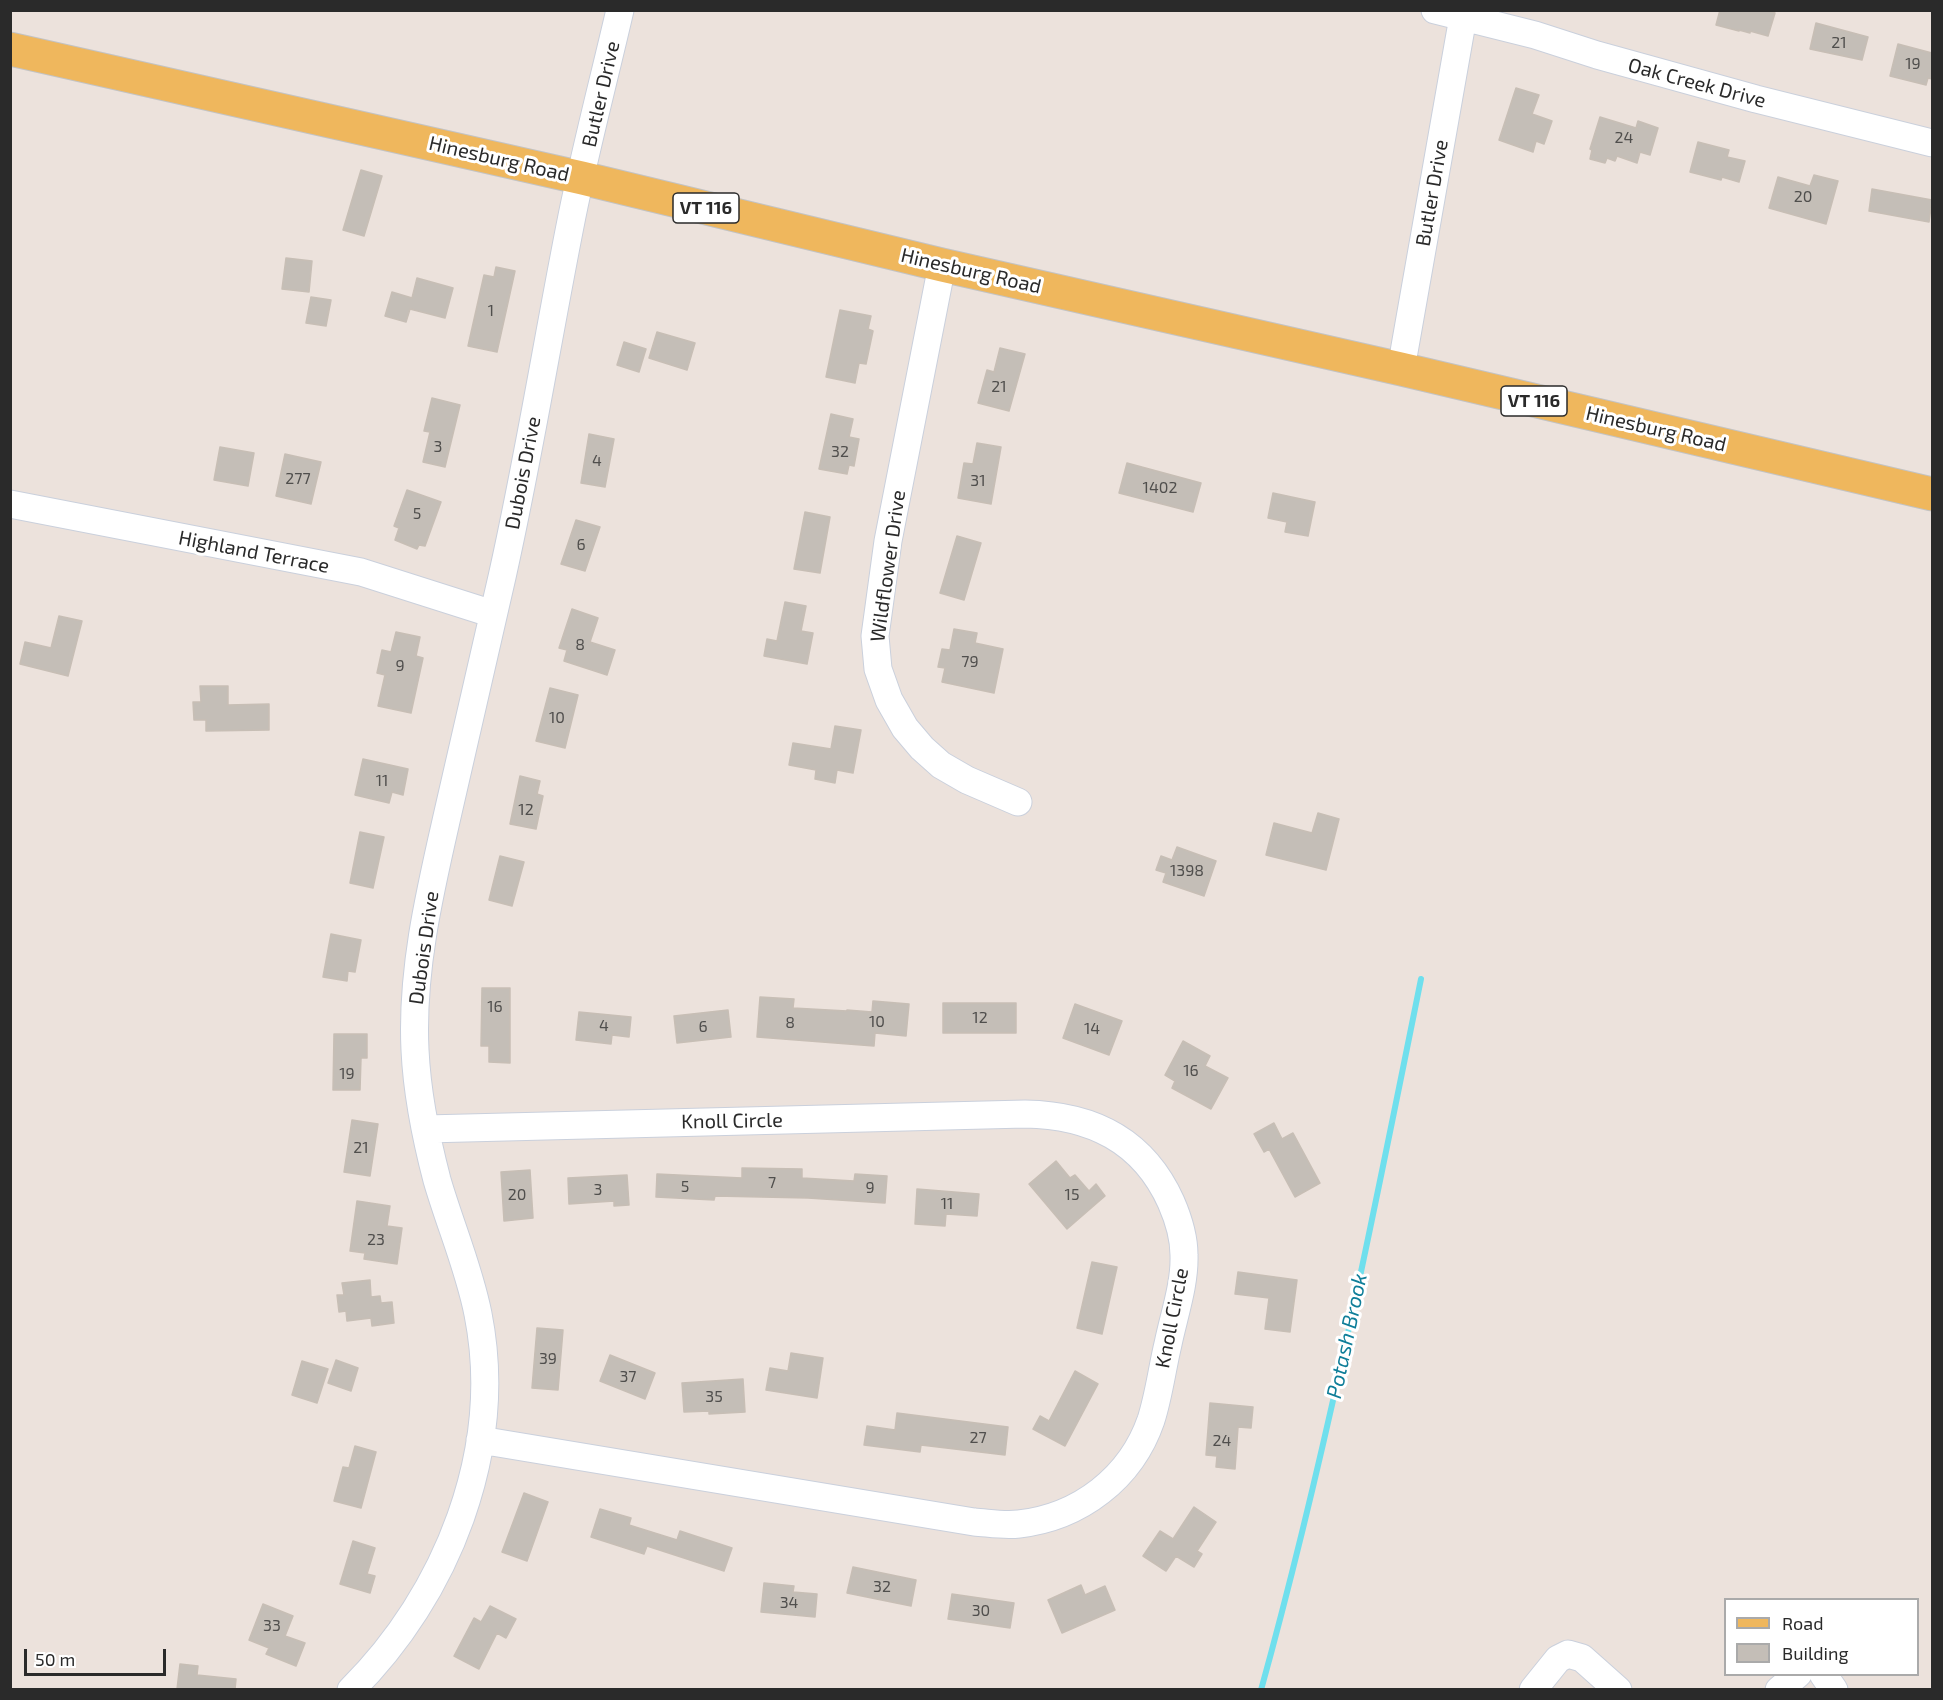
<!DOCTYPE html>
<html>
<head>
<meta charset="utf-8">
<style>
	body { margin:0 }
	#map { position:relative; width:1943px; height:1700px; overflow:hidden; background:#ece2dc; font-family:"Exo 2",sans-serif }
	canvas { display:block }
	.frame { position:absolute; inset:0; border:12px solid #2a2a2a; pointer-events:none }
	.legend { position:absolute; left:1724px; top:1598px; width:195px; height:78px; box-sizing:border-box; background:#fff; border:2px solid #aaa; margin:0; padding:8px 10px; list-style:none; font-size:18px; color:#2a2a2a }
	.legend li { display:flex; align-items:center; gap:12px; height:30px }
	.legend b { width:30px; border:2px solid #aaa }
	.scale { position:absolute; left:24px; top:1649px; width:142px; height:27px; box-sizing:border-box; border:3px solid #2a2a2a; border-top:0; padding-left:8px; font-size:18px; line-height:21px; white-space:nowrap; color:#2a2a2a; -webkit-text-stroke:4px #fff; paint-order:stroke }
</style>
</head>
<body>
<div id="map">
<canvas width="1943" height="1700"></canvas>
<div class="frame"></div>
<ul class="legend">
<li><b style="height:8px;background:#efb75d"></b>Road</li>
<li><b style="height:16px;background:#c4beb7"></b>Building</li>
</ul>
<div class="scale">50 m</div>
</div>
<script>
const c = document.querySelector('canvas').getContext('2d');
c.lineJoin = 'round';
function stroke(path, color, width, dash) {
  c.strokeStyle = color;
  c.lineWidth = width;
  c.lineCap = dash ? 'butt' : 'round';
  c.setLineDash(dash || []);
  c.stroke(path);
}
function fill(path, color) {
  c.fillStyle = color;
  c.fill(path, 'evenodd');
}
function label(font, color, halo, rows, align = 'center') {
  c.font = font + ' "Exo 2",sans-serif';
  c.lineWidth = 6;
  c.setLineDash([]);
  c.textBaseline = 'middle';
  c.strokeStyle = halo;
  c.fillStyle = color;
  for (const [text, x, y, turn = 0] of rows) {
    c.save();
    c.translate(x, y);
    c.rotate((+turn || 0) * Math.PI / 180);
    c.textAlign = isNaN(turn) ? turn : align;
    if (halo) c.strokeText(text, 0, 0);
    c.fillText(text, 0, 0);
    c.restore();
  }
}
stroke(new Path2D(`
	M1261,1690C1326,1455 1373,1217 1421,979`), '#6fdfed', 6);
const building = new Path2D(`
	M1720,10H1766L1775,13L1768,36L1750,31V33L1739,30V31L1716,25Z
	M1816,23L1868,37L1862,60L1810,49Z
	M1898,44L1932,53V79L1928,78L1926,85L1890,76Z
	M1516,88L1539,95L1532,114L1552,121L1544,144L1536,141L1533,152L1499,140Z
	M1600,117L1636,128L1638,121L1658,128L1650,155L1640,152L1637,163L1617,156L1615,161L1607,158L1605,163L1590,159L1592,150L1590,149Z
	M1698,142L1729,150L1727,157L1745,161L1739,182L1722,177L1721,180L1690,172Z
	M361,170L382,176L364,236L343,230Z
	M1814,175L1838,181L1826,224L1769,208L1778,177L1810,186Z
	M1872,189L1932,200L1929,222L1869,211Z
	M286,258L312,261L309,292L282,289Z
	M496,267L515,271L497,352L468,346L484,275L494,277Z
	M417,278L453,288L445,318L410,309L406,322L385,316L392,292L412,298Z
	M311,297L331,300L326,326L306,323Z
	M840,310L871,316L868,329L873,331L866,364L859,363L855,383L826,377Z
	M657,332L695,343L687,370L649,358Z
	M624,342L646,349L639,372L617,365Z
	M1000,348L1025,354L1009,411L978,403L987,370L994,372Z
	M432,398L460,405L445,467L423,462L430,432L424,431Z
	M831,414L853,419L849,437L859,439L854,466L849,465L847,474L819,469Z
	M589,434L614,439L605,487L581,483Z
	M977,443L1001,447L991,504L958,498L964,463L973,464Z
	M220,447L254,453L248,486L214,480Z
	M285,454L321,462L311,504L276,496Z
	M1127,463L1201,483L1193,512L1119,493Z
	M407,490L441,502L425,546L419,545L417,549L395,540L399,528L394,526Z
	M1273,493L1315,502L1308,536L1285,532L1287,522L1268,518Z
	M805,512L830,517L820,573L794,569Z
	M576,520L600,527L585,571L561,564Z
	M957,536L981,543L964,600L940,593Z
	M785,602L806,606L801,631L813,633L807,664L764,656L767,639L777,641Z
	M572,609L598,618L590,642L615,650L607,675L564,661L567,650L559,648Z
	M59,616L82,621L68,676L20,664L25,642L51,648Z
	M954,629L977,633L975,643L1003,649L994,693L942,682L945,668L938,667L942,649L950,650Z
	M396,632L420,637L416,656L423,658L411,713L378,706L385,675L377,673L382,650L391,652Z
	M200,686H228V705L269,704V730L206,731V720H194L193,702H201Z
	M550,688L578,695L565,748L536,741Z
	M835,726L861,730L853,773L837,770L835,783L815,779L816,770L789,765L793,743L831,749Z
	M363,759L408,769L403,795L392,792L389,803L355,795Z
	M520,776L540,781L537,794L543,796L536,829L510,824Z
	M1318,813L1339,819L1326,870L1266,855L1274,823L1312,833Z
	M360,832L384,837L373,888L350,883Z
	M1177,847L1216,861L1204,896L1163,882L1166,873L1156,870L1161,856L1172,860Z
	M500,856L524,862L512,906L489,900Z
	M331,934L361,940L355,972L348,971L347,981L323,977Z
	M482,988H510V1063L489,1062V1046H481Z
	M760,997L794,999L793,1008L847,1011V1010L872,1012L873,1001L909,1004L906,1036L875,1033L874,1046L757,1037Z
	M943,1003H1016V1033H943Z
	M1075,1004L1122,1021L1109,1055L1063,1038Z
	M728,1010L731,1037L677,1043L674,1016Z
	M579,1012L631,1017L629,1037L612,1035L611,1044L576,1040Z
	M334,1034H367V1058H361L360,1090H333Z
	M1183,1041L1210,1056L1205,1066L1228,1078L1211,1109L1172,1088L1175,1081L1165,1075Z
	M352,1120L378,1124L370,1176L344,1172Z
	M1274,1123L1282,1139L1293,1133L1320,1183L1295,1197L1269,1149L1264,1152L1254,1134Z
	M1056,1161L1070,1178L1075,1175L1089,1191L1096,1184L1105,1196L1067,1229L1029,1184Z
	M742,1168L802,1169V1178L854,1181L855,1174L887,1176L885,1203L808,1198L715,1196L714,1200L656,1197L657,1174L742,1178Z
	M530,1170L533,1218L504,1221L501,1172Z
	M627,1175L629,1205L614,1206V1201L569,1204L568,1178Z
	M917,1189L979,1194L977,1216L946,1214L945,1226L915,1224Z
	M357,1201L390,1206L387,1226L402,1228L397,1264L364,1259L365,1253L350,1251Z
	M1092,1262L1117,1267L1102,1334L1077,1328Z
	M1238,1272L1297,1280L1290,1332L1265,1329L1269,1298L1235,1294Z
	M370,1280L371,1297L380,1296L381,1303L392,1302L394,1323L372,1326L371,1318L347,1321L346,1311L339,1312L337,1295H344L342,1283Z
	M537,1328L563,1330L558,1390L532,1388Z
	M791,1353L823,1358L817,1398L766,1390L770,1368L788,1371Z
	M610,1355L655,1373L645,1399L600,1381Z
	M336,1360L358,1368L351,1391L328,1383Z
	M302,1361L328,1369L317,1403L292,1395Z
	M1075,1371L1098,1384L1065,1446L1033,1429L1040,1416L1049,1421Z
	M743,1379L745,1412L709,1414V1411L684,1412L682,1383Z
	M1210,1403L1253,1407L1251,1428L1238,1427L1235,1469L1216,1467L1217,1456L1206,1455Z
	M897,1413L1008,1427L1005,1455L921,1445L920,1452L864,1445L867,1426L895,1430Z
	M355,1446L376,1452L361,1508L334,1501L343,1467L349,1468Z
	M524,1493L548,1502L527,1561L502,1552Z
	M1194,1507L1216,1522L1197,1551L1202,1554L1194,1567L1176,1556L1166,1571L1143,1556L1160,1531L1173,1539Z
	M600,1509L631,1518L629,1525L677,1540L680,1531L732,1548L724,1571L647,1546L644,1554L591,1537Z
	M353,1541L375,1548L367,1574L375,1576L370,1593L340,1584Z
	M853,1567L916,1580L911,1606L847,1593Z
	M764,1583L794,1586L793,1592L817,1594L815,1617L761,1612Z
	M1081,1585L1085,1595L1105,1586L1115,1610L1062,1633L1048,1600Z
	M952,1594L1014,1603L1010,1628L948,1619Z
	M263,1604L293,1616L285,1636L305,1643L296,1666L266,1654L269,1648L249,1640Z
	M490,1606L516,1619L506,1638L497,1633L479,1669L454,1656L474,1618L481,1622Z
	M180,1664L198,1666L197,1675L236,1679L235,1689H177Z`);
fill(building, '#c4beb7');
stroke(building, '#c7beb5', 1.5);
const minor = new Path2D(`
	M1435,10L1535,35L1597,55L1756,99L1932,143
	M942,265L888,541L875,636L878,669L889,700L905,728L922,748L941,765L967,780L1018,802
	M1401,369L1463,17
	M10,504L361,572L493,614
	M426,1129L1025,1114C1091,1115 1143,1140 1171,1202C1178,1218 1184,1237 1184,1255C1185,1284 1174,1315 1168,1344C1162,1369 1159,1395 1151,1420C1131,1478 1080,1517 1019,1524C1004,1526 989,1523 974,1522L480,1440
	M1823,1674L1834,1690
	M351,1690C447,1595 505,1450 478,1314C469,1268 450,1225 437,1180C426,1138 417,1093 415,1050C411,968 431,887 449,808C466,731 484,654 502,577C529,457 548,336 572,216C586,147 604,79 620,10
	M1533,1690L1558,1659L1568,1654L1582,1658L1618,1690
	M1779,1690L1798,1674`);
const major = new Path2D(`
	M10,49L582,178L942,265L1401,369L1932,494`);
stroke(minor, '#cad0dc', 29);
stroke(major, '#c3c3c3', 35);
stroke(minor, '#fff', 27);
stroke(major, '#efb75d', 33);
label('16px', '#504f4d', null, [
	["21",1839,43],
	["19",1913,64],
	["24",1624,138],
	["20",1803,197],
	["1",491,311],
	["21",999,387],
	["3",438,447],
	["32",840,452],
	["4",597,461],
	["277",298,479],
	["31",978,481],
	["1402",1160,488],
	["5",417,514],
	["6",581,545],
	["8",580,645],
	["79",970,662],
	["9",400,666],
	["10",557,718],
	["11",382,781],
	["12",526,810],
	["1398",1187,871],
	["16",495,1007],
	["12",980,1018],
	["10",877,1022],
	["8",790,1023],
	["4",604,1026],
	["6",703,1027],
	["14",1092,1029],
	["16",1191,1071],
	["19",347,1074],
	["21",361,1148],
	["7",772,1183],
	["5",685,1187],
	["9",870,1188],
	["3",598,1190],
	["20",517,1195],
	["15",1072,1195],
	["11",947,1204],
	["23",376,1240],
	["39",548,1359],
	["37",628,1377],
	["35",714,1397],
	["27",978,1438],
	["24",1222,1441],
	["32",882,1587],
	["34",789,1603],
	["30",981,1611],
	["33",272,1626]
]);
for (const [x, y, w] of [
	[706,208,66],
	[1534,401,66]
]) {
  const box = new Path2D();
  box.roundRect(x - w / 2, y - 15, w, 30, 4.5);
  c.fillStyle = '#fff';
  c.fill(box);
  stroke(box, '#2a2a2a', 1.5);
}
label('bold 18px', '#2a2a2a', null, [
	["VT 116",706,208],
	["VT 116",1534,401]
]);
label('20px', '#2a2a2a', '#fff', [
	["Oak Creek Drive",1697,83,15],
	["Butler Drive",601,94,-77],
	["Hinesburg Road",499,159,13],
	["Butler Drive",1432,193,-80],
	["Hinesburg Road",971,271,13],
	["Hinesburg Road",1656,429,13],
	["Dubois Drive",523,473,-79],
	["Highland Terrace",254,552,11],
	["Wildflower Drive",888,566,-82],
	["Dubois Drive",424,948,-82],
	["Knoll Circle",732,1121,-1],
	["Knoll Circle",1172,1318,-79]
]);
label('italic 21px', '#0f7e99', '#fff', [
	["Potash Brook",1347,1336,-78]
]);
</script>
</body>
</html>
